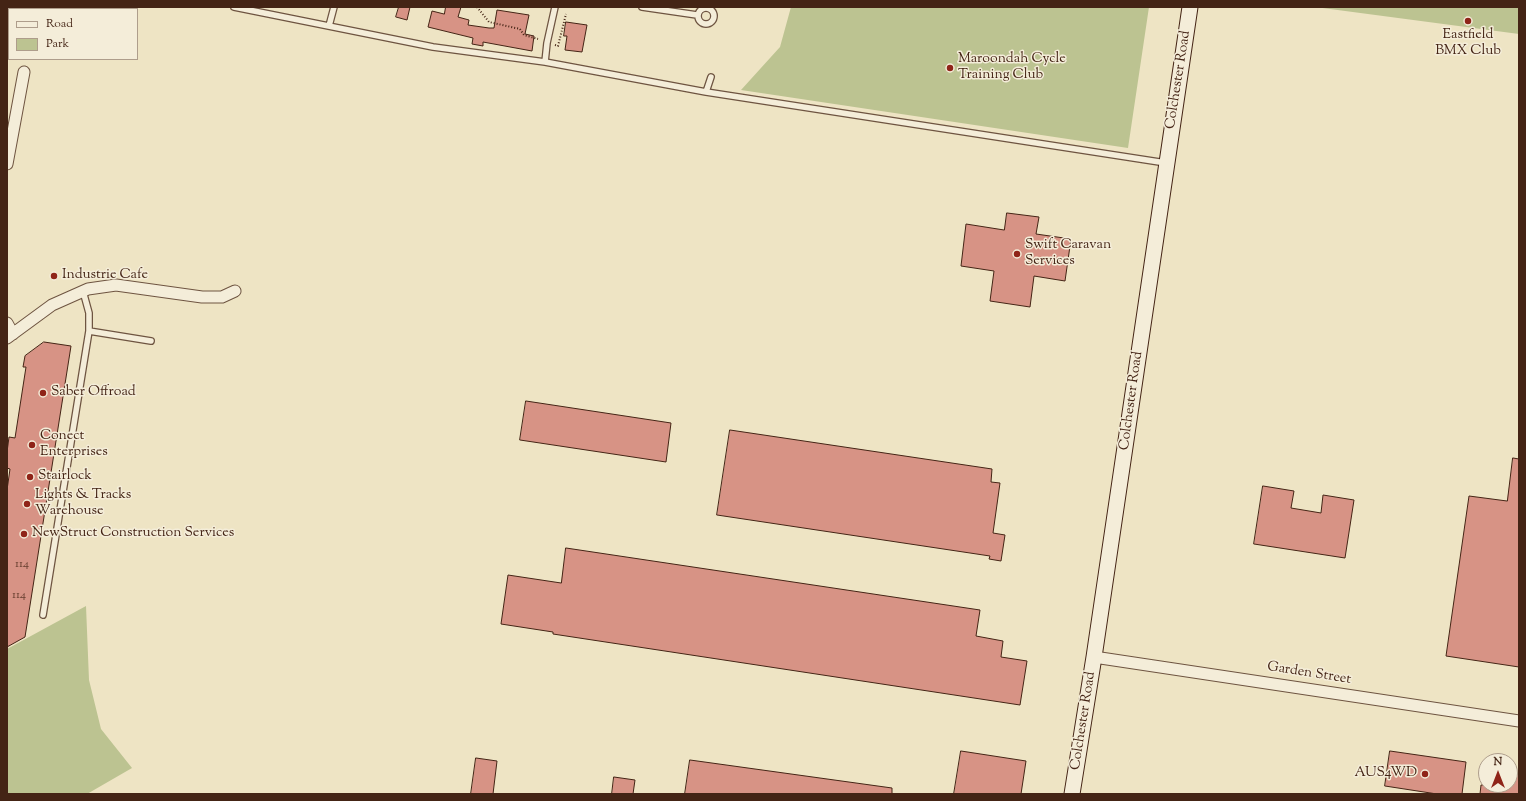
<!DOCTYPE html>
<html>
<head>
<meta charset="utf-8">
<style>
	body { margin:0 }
	#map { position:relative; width:1526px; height:801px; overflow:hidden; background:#eee4c4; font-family:"Sorts Mill Goudy",serif }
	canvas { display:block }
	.frame { position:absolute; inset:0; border:8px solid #442415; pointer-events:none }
	.legend { position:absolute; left:8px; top:8px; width:130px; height:52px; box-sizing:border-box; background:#f4edd9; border:1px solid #ae9d8b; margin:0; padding:5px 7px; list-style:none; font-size:12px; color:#442415 }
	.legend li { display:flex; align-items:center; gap:8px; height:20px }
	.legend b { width:20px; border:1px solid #ae9d8b }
	.north { position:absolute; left:1478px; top:753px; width:40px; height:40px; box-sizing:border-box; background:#f4edd9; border:1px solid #ae9d8b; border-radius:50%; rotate:0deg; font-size:11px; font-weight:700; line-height:16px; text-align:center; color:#442415 }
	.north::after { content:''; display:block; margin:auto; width:14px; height:18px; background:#8f2418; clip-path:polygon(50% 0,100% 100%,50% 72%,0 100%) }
</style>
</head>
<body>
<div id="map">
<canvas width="1526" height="801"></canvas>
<div class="frame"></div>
<ul class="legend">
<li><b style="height:5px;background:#f4edd9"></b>Road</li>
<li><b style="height:11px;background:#bcc391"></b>Park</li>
</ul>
<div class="north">N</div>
</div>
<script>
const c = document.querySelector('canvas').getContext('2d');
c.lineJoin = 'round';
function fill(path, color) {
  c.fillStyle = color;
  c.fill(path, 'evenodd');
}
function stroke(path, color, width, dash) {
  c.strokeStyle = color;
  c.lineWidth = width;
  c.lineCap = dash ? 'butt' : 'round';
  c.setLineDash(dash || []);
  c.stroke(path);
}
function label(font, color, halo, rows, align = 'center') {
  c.font = font + ' "Sorts Mill Goudy",serif';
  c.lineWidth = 3;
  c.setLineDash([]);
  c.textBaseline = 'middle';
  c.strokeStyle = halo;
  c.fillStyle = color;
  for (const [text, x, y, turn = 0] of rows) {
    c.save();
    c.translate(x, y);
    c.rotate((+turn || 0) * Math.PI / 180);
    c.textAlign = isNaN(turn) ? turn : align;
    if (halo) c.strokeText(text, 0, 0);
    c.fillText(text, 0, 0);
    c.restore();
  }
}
fill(new Path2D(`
	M791,7H1149L1128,148L741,90L780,47Z
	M1315,7H1519V34Z
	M86,606L89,680L101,729L132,768L87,794H7V649Z`), '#bcc391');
const building = new Path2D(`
	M399,7H410L407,20L396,17Z
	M446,7H461L458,17L469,20L468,25L489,28H494L497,10L529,15L525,34L534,36L532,51L483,42V46L472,44L473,38L428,27L432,11L444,14Z
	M566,22L587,25L582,52L565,50L567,36H564Z
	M1007,213L1039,217L1036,234L1071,239L1065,281L1034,276L1030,307L990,301L994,271L961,266L966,224L1004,230Z
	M44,342L71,346L25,637L7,647V490L10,469L7,468V452L9,437L15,438L26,367H23L25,356Z
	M526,401L671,423L666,462L520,440Z
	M730,430L992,469L991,482L1000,483L993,533L1005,535L1001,561L989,559L990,556L717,515Z
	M1513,458L1519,459V667L1446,656L1469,496L1507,501Z
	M1263,486L1294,491L1291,508L1321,513L1323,495L1354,500L1345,558L1254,544Z
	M566,548L980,610L976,636L1003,641L1001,657L1027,661L1020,705L553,634V632L501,624L508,575L561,583Z
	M961,751L1026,761L1021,794H954Z
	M1390,751L1466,762L1462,794H1437L1385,786Z
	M476,758L497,761L493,794H471Z
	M690,760L892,788V794H685Z
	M1510,773L1519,774V794H1480L1481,785H1510Z
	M614,777L635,780L633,794H612Z`);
fill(building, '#d79385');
stroke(building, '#442415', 1);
const lane = new Path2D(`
	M234,7L433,47L545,62L706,92L1166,163
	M642,7L697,15
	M698 16a8 8 0 1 1 16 0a8 8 0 1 1-16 0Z
	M329,26L334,7
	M545,62L547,43L555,7
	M706,92L711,77
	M89,331L151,341
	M43,615L89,331V313L83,291`);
const street = new Path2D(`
	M7,164L24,72
	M7,323L13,334
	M7,338L52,305L88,289L116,285L202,297H222L235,291
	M1094,657L1519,721`);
const secondary = new Path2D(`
	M1072,794L1094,657L1190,7`);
stroke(lane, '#6e5441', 8);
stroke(street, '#6e5441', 13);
stroke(secondary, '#442415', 17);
stroke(new Path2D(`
	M477,7L489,22L520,29L524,35L538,39
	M555,45L558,46L566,14`), '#442415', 2, [1, 2]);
stroke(lane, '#f4edd9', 5.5);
stroke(street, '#f4edd9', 11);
stroke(secondary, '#f4edd9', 15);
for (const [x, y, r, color] of [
	[1468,21,4,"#8f2418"],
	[950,68,4,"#8f2418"],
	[1017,254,4,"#8f2418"],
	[54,276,4,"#8f2418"],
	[43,393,4,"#8f2418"],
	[32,445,4,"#8f2418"],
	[30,477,4,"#8f2418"],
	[27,504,4,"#8f2418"],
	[24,534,4,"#8f2418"],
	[1425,774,4,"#8f2418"]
]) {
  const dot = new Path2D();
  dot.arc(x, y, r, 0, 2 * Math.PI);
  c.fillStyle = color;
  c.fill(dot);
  stroke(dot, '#f4edd9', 1.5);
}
label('12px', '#694031', null, [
	["114",22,565],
	["114",19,596]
]);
label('14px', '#442415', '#f4edd9', [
	["Eastfield",1468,36,"center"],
	["BMX Club",1468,52,"center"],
	["Maroondah Cycle",958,60],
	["Training Club",958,76],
	["Swift Caravan",1025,246],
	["Services",1025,262],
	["Industrie Cafe",62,276],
	["Saber Offroad",51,393],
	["Conect",40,437],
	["Enterprises",40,453],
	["Stairlock",38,477],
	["Lights & Tracks",35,496],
	["Warehouse",35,512],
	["NewStruct Construction Services",32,534],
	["AUS4WD",1417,774,"right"]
], 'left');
label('14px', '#442415', '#f4edd9', [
	["Colchester Road",1179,80,-81],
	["Colchester Road",1132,401,-82],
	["Garden Street",1309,674,9],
	["Colchester Road",1084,721,-81]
]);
</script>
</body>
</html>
